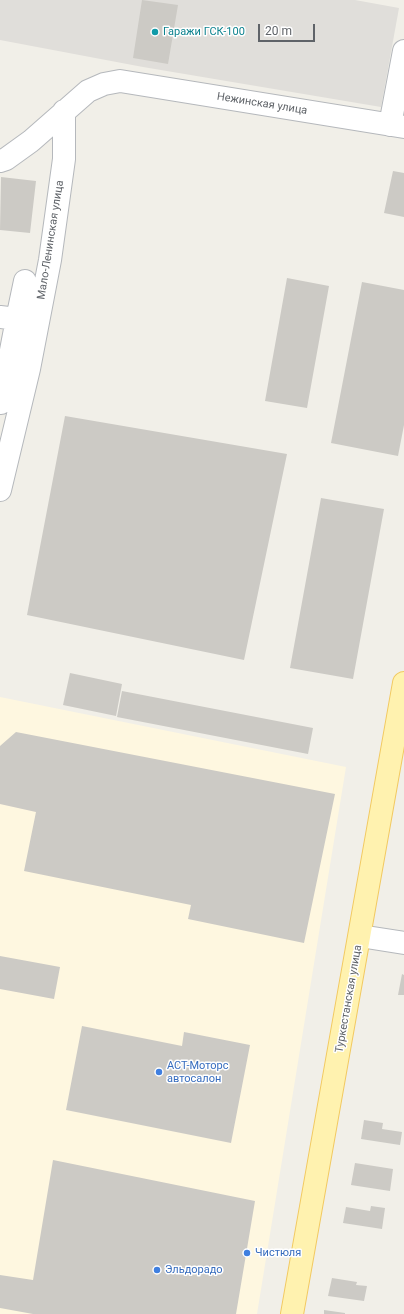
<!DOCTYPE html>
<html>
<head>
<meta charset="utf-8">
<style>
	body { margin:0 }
	#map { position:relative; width:404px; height:1314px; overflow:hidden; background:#f1efe8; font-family:Roboto,sans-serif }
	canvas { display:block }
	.scale { position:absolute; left:258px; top:24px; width:57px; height:18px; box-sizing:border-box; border:2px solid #5f6368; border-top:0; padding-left:5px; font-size:12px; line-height:14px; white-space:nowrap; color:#5f6368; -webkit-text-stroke:3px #fff; paint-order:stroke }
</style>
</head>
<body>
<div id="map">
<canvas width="404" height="1314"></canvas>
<div class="scale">20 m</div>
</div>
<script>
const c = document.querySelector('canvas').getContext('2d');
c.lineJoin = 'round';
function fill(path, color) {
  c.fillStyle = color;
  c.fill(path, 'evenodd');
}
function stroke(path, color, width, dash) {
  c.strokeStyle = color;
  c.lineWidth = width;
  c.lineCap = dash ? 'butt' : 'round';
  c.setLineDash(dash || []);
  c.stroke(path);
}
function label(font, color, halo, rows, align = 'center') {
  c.font = font + ' Roboto,sans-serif';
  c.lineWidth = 3;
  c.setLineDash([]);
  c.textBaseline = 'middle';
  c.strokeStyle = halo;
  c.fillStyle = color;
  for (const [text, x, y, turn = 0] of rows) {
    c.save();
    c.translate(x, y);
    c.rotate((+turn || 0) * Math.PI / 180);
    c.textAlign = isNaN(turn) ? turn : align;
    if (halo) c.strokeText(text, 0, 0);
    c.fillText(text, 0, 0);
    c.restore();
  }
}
fill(new Path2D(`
	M0,697L346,767L257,1314H0Z`), '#fef7e0');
fill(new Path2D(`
	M0,0H355L399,8L381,107L143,67L0,40Z`), '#e0deda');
fill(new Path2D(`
	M142,0L178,5L168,64L133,58Z
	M393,171L404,173V217L384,213Z
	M1,177L36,181L30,233L0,230Z
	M287,278L329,286L307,408L265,401Z
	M362,282L404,290V425L398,456L331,443Z
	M65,416L287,454L244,660L27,615Z
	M321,498L384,509L353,679L290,668Z
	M70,673L122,684L116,716L63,705Z
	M122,691L313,728L308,754L117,717Z
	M16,732L335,794L304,943L188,919L191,905L24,871L36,812L0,804V746Z
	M0,956L60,967L54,999L0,989Z
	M402,974L404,975V995H398Z
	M82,1026L182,1046L184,1032L250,1045L231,1143L66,1110Z
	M364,1120L383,1123L382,1129L402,1132L400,1145L361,1139Z
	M53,1160L255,1201L236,1314H33L0,1308V1275L33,1280Z
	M355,1163L393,1169L390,1191L351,1185Z
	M371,1206L385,1208L382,1229L343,1223L346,1207L370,1211Z
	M332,1278L357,1282L356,1285L367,1286L364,1301L328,1296Z
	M324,1310L345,1313V1314H324Z`), '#cccac5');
const minor = new Path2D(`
	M390,125L404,51
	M0,161L6,159L31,141L88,91L104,84L120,81L404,127
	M0,317L17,319L1,403
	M17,319L25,281
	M0,490L29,369L50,260L64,159V111
	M360,936L404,943`);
const major = new Path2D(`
	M292,1314L404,683`);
stroke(minor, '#b5b8bc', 24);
stroke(major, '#f2c960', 24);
stroke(minor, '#fff', 22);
stroke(major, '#fff2af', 22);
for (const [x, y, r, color] of [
	[155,32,4,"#0f9aa8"],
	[159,1072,4,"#3f7fe0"],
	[247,1253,4,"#3f7fe0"],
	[157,1270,4,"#3f7fe0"]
]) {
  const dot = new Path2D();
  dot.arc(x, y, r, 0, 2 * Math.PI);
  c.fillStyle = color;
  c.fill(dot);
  stroke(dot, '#fff', 1.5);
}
label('11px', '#0d838f', '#fff', [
	["Гаражи ГСК-100",163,32]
], 'left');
label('11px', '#5f6368', '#fff', [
	["Нежинская улица",262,104,9],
	["Мало-Ленинская улица",51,240,-81],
	["Туркестанская улица",349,999,-80]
]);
label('11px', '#366cbe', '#fff', [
	["АСТ-Моторс",167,1066],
	["автосалон",167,1079],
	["Чистюля",255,1253],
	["Эльдорадо",165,1270]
], 'left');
</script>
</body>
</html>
